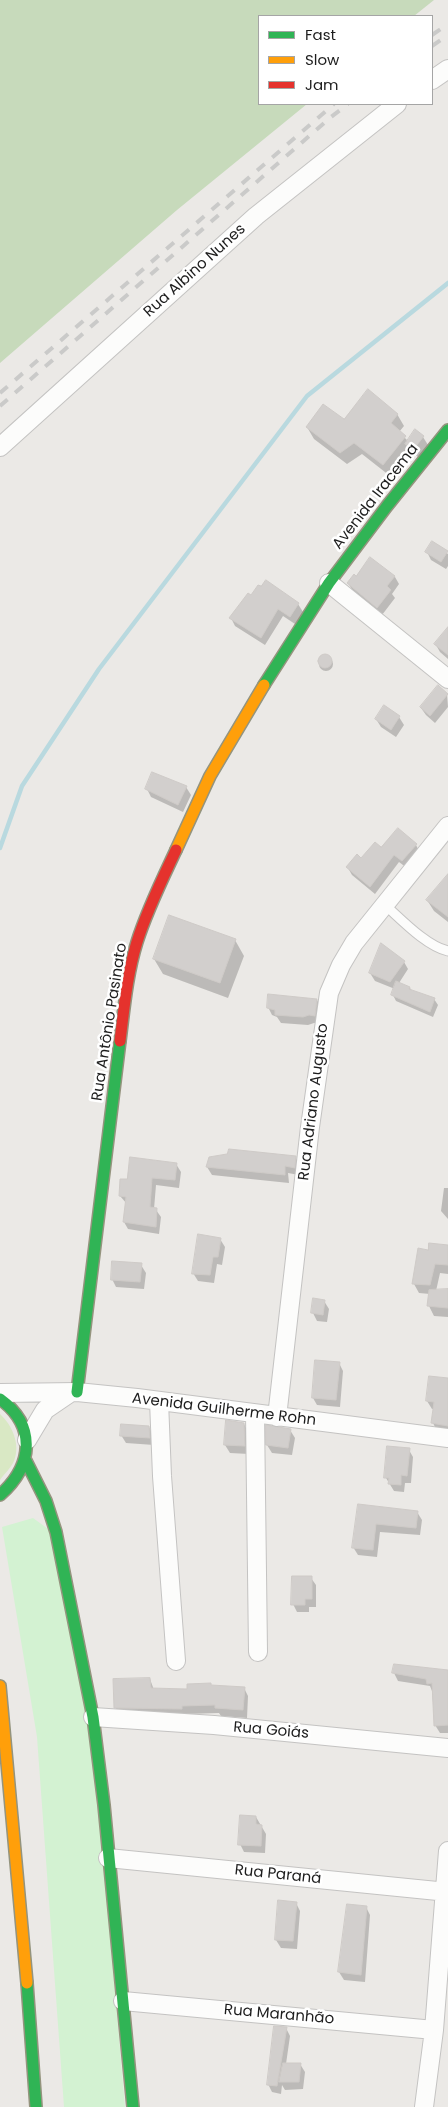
<!DOCTYPE html>
<html>
<head>
<meta charset="utf-8">
<style>
	body { margin:0 }
	#map { position:relative; width:448px; height:2107px; overflow:hidden; background:#ebe9e6; font-family:Poppins,sans-serif }
	canvas { display:block }
	.legend { position:absolute; left:258px; top:15px; width:175px; height:90px; box-sizing:border-box; background:#fff; border:1px solid #a5a5a5; margin:0; padding:6px 9px; list-style:none; font-size:15px; color:#1d1d1d }
	.legend li { display:flex; align-items:center; gap:10px; height:25px }
	.legend b { width:25px; border:1px solid #a5a5a5 }
</style>
</head>
<body>
<div id="map">
<canvas width="448" height="2107"></canvas>
<ul class="legend">
<li><b style="height:6px;background:#30b455"></b>Fast</li>
<li><b style="height:6px;background:#ff9f0a"></b>Slow</li>
<li><b style="height:6px;background:#e5322d"></b>Jam</li>
</ul>
</div>
<script>
const c = document.querySelector('canvas').getContext('2d');
c.lineJoin = 'round';
function fill(path, color) {
  c.fillStyle = color;
  c.fill(path, 'evenodd');
}
function stroke(path, color, width, dash) {
  c.strokeStyle = color;
  c.lineWidth = width;
  c.lineCap = dash ? 'butt' : 'round';
  c.setLineDash(dash || []);
  c.stroke(path);
}
function label(font, color, halo, rows, align = 'center') {
  c.font = font + ' Poppins,sans-serif';
  c.lineWidth = 5;
  c.setLineDash([]);
  c.textBaseline = 'middle';
  c.strokeStyle = halo;
  c.fillStyle = color;
  for (const [text, x, y, turn = 0] of rows) {
    c.save();
    c.translate(x, y);
    c.rotate((+turn || 0) * Math.PI / 180);
    c.textAlign = isNaN(turn) ? turn : align;
    if (halo) c.strokeText(text, 0, 0);
    c.fillText(text, 0, 0);
    c.restore();
  }
}
fill(new Path2D(`
	M0,1414C12,1425 21,1444 14,1461C11,1468 4,1474 0,1480Z`), '#d9e8c4');
fill(new Path2D(`
	M0,0H434L414,16H259V104H307L177,210L0,363Z`), '#c7dabb');
fill(new Path2D(`
	M33,1518L51,1531L93,1737L125,2107H64L37,1737L2,1527Z`), '#d3f2d2');
fill(new Path2D(`
	M397,414L404,426L399,432L408,441L415,431L423,437L428,445L418,457L410,451L390,476L362,454L347,464L314,439L307,427Z
	M433,543L448,554V566L446,569L431,560L427,552Z
	M395,577L399,584L392,594L395,598L382,615L353,591L348,583Z
	M251,596L298,604L303,612L295,624L283,616L265,645L235,626L231,618Z
	M448,629V659L440,652L436,645Z
	M319 664a7 7 0 1 1 14 0a7 7 0 1 1-14 0Z
	M447,694L448,707L435,723L426,715L421,708Z
	M399,717L404,725L396,737L381,727L376,719Z
	M186,787L191,795L183,812L151,797L147,789Z
	M416,845L420,853L407,868L399,862L375,894L352,875L348,868L382,849Z
	M448,876V922L434,911L427,900Z
	M235,940L244,956L228,998L163,974L154,959Z
	M404,962L408,969L399,983L410,988L412,991L434,999L438,1005L433,1017L396,1001L393,995L395,989L375,981L370,973Z
	M317,1000L321,1008L319,1023H314L308,1025L281,1023L277,1017L272,1015L268,1007Z
	M295,1157L300,1165L299,1175L288,1173L289,1183L212,1175L207,1167Z
	M176,1164L181,1172L179,1188L156,1185L154,1209L156,1210L161,1217L159,1234L128,1229L124,1222L127,1204L120,1196L128,1181Z
	M444,1188H448V1219L441,1211Z
	M220,1239L225,1247L222,1265L217,1264L214,1283L198,1281L193,1273Z
	M448,1246V1274L440,1273L436,1291H448V1317L434,1316L429,1306L430,1294L419,1293L414,1284L430,1251Z
	M141,1265L146,1273L144,1289L116,1287L112,1279Z
	M324,1301L329,1309L327,1322L317,1321L313,1313Z
	M339,1363L343,1371L340,1407L317,1405L313,1398Z
	M448,1379V1432L437,1431L433,1423L435,1409H432L427,1401Z
	M244,1424L248,1432L249,1454L230,1453L225,1445Z
	M149,1427L153,1435L154,1445L126,1443L121,1435Z
	M290,1430L295,1438L292,1455L272,1453L267,1445Z
	M409,1450L413,1457L411,1483H405L404,1492L394,1491L386,1478Z
	M359,1506L417,1512L422,1520L420,1535L380,1532L377,1557L358,1555L353,1547Z
	M311,1578L316,1585V1607H309V1612H297L293,1604Z
	M448,1672V1733H440L435,1725L432,1691L430,1686L398,1681L394,1673Z
	M150,1679L154,1690L189,1691L211,1686L244,1688L248,1696L247,1718L221,1716L219,1713L186,1714V1716L120,1715L115,1707Z
	M256,1817L266,1834L265,1853L244,1852L240,1844Z
	M296,1903L300,1911L297,1949L281,1948L276,1940Z
	M366,1907L370,1915L365,1982L344,1980L339,1972Z
	M286,2028L290,2036L286,2064H300L305,2072L303,2089L285,2090L282,2085L281,2094L272,2092L268,2084Z`), '#0003');
stroke(new Path2D(`
	M0,848L22,786L99,669L307,396L448,283`), '#b9d9df', 4.5);
const building = new Path2D(`
	M368,389L398,414L391,423L406,436L383,465L354,443L340,453L306,427L323,404L344,419Z
	M415,429L424,436L413,450L405,444Z
	M432,541L448,551L441,562L425,552Z
	M370,557L395,576L387,586L391,590L377,608L347,583L354,574L356,576Z
	M266,580L299,603L290,617L278,609L261,638L229,618L248,593L251,595L258,585L261,586Z
	M448,627V655L434,644Z
	M318 661a7 7 0 1 1 14 0a7 7 0 1 1-14 0Z
	M438,685L448,694L430,716L420,707Z
	M384,705L400,716L391,730L375,719Z
	M152,772L187,786L178,805L145,789Z
	M398,828L417,844L402,861L394,855L370,887L346,867L357,854L361,858L375,842L381,847Z
	M448,874V917L426,900Z
	M169,915L236,939L220,983L153,959Z
	M381,943L405,961L390,982L369,973Z
	M396,981L410,987L409,989L435,998L430,1012L391,995Z
	M268,994L317,999L315,1016L309,1015L303,1017L275,1015V1010L267,1008Z
	M229,1149L296,1156L295,1168L285,1166V1175L206,1167L209,1157L227,1154Z
	M130,1157L177,1163L175,1180L152,1178L150,1207L157,1208L156,1227L123,1222L126,1197L119,1196L120,1179H127Z
	M198,1234L221,1238L218,1257H213L210,1275L192,1274Z
	M429,1243L448,1245V1265L435,1264L430,1285L412,1284L418,1248L428,1250Z
	M112,1261L142,1263L140,1282L111,1280Z
	M448,1289V1308L427,1306L429,1290Z
	M313,1298L325,1300L323,1315L311,1313Z
	M315,1360L340,1362L336,1400L312,1398Z
	M429,1376L448,1378V1426L431,1423L434,1402L426,1401Z
	M226,1420L244,1423L245,1446L224,1445Z
	M121,1424L149,1426L150,1438L120,1436Z
	M266,1425L291,1429L288,1448L266,1445Z
	M387,1446L410,1448L407,1476L401,1475V1485L388,1484L389,1478H384Z
	M358,1504L418,1511L416,1528L376,1524L373,1550L352,1548Z
	M292,1576H312V1599H305V1605H291Z
	M394,1664L448,1670V1725L434,1726L432,1683L427,1684L426,1679L392,1673Z
	M150,1678L151,1688L187,1689V1684L211,1683V1685L245,1687L243,1710L215,1708V1705L182,1706V1709L114,1708L113,1679Z
	M240,1815L256,1816V1824L262,1825L261,1846L238,1845Z
	M278,1900L297,1902L293,1941L275,1940Z
	M347,1904L367,1906L361,1975L338,1972Z
	M274,2026L287,2027L277,2086L267,2085Z
	M283,2063H301L299,2082H279Z`);
fill(building, '#d2cfcd');
stroke(building, '#cecac7', 1);
const lane = new Path2D(`
	M384,904C401,919 426,946 448,951`);
const street = new Path2D(`
	M432,80L448,69
	M0,447L256,216L397,104
	M329,583L448,679
	M0,1393L77,1392L137,1398L448,1438
	M159,1401L162,1476L176,1661
	M255,1414L258,1652
	M277,1417L310,1127L329,993L341,965L354,943L448,826
	M27,1440L45,1410L70,1393
	M93,1717L214,1725L448,1748
	M108,1858L448,1892
	M123,2001L434,2030
	M424,2107L434,2030L448,1851`);
const fast = new Path2D(`
	M264,685L329,583L387,506L448,430
	M77,1392L120,1041
	M0,1399C37,1426 33,1466 0,1495
	M26,1461L46,1501L56,1532L93,1717L104,1805L133,2107
	M27,1983L36,2107`);
const slow = new Path2D(`
	M176,850L210,776L264,685
	M0,1686L27,1983`);
const jam = new Path2D(`
	M120,1041C124,1009 127,974 137,942C147,910 162,880 176,850`);
stroke(lane, '#c4c3c2', 11);
stroke(street, '#c4c3c2', 20);
stroke(fast, '#94947e', 14);
stroke(slow, '#94947e', 14);
stroke(jam, '#94947e', 14);
stroke(lane, '#fcfcfb', 9);
stroke(street, '#fcfcfb', 18);
stroke(fast, '#30b455', 11);
stroke(slow, '#ff9f0a', 11);
stroke(jam, '#e5322d', 11);
stroke(new Path2D(`
	M432,35L448,24
	M432,46L448,35
	M0,393L334,104
	M0,406L331,117L348,104`), '#cacac9', 4, [10, 10]);
label('15px', '#1d1d1d', '#fff', [
	["Rua Albino Nunes",195,271,-42],
	["Avenida Iracema",376,497,-52],
	["Rua Antônio Pasinato",110,1022,-81],
	["Rua Adriano Augusto",314,1102,-83],
	["Avenida Guilherme Rohn",224,1410,7],
	["Rua Goiás",271,1731,5],
	["Rua Paraná",278,1875,6],
	["Rua Maranhão",279,2015,5]
]);
</script>
</body>
</html>
